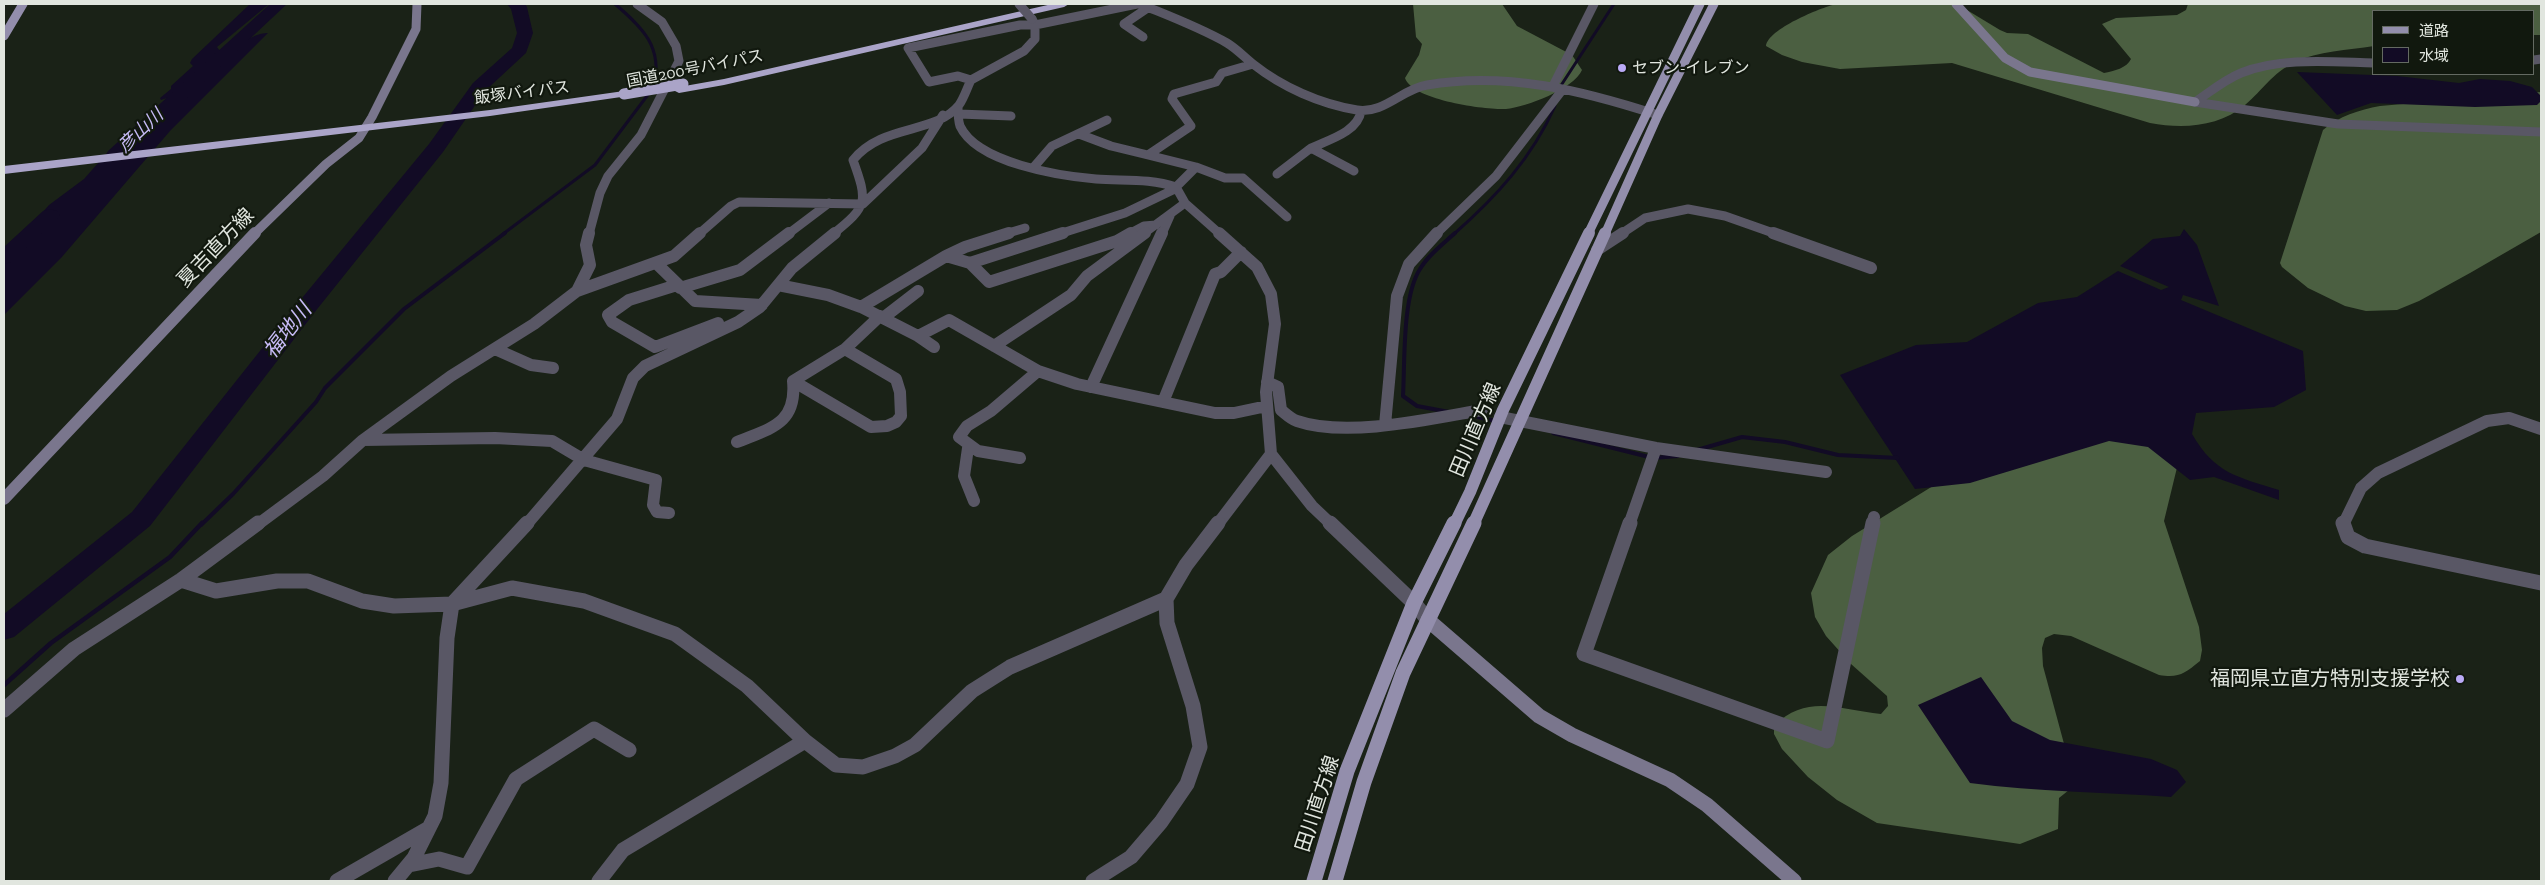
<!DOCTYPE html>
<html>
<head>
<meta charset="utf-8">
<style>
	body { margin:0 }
	#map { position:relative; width:2545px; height:885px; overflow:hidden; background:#1a2217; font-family:"Zilla Slab","Noto Sans JP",serif }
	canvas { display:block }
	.frame { position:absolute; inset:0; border:5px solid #e1e6df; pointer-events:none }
	.legend { position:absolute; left:2372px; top:10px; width:162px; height:65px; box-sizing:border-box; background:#11180e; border:1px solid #646a62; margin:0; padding:6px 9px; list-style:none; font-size:15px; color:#e1e6df }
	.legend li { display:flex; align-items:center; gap:10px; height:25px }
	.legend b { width:25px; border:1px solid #646a62 }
</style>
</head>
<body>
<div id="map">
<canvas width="2545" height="885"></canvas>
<div class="frame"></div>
<ul class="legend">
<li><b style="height:6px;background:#938eac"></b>道路</li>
<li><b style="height:14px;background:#120b25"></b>水域</li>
</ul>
</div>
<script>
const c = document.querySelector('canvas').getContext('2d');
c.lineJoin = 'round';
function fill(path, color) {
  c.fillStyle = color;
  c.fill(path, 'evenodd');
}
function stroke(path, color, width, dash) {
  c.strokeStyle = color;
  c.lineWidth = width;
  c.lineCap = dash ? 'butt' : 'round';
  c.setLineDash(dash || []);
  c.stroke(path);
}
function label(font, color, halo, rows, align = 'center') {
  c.font = font + ' "Zilla Slab","Noto Sans JP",serif';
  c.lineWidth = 4.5;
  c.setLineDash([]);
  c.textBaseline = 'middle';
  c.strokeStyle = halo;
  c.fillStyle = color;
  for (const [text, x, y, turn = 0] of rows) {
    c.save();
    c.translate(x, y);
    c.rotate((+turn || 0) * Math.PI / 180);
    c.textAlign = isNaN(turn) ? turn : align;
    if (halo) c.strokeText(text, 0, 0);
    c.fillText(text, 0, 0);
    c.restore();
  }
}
fill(new Path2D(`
	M1413,4H1502L1517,26L1572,55L1582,70C1574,89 1526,107 1506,109C1485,110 1412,100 1405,78L1419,55L1422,44L1416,37Z
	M1836,4H1957L2000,30L2007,33L2028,34L2104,73C2114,71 2127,68 2131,59L2102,24L2116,18L2177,15L2186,10L2188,4H2541V35H2534V11H2374V46C2348,50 2318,51 2295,62C2271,74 2264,89 2245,105C2219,127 2183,129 2150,123L1952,63L1840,69L1802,62L1782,55L1766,46C1768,29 1820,8 1836,4Z
	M2541,92V232L2470,273L2419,301L2397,310L2366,311L2345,306L2308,288L2282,267L2280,263L2323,130C2339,116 2359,110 2380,106Z
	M2091,426L2182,447L2164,521L2199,627L2202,650L2200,661C2184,674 2179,678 2159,675L2071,636L2054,634L2045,638L2042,648L2043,666L2073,777L2069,790L2059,798L2058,829L2020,844L1877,823L1837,800L1808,777L1782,749L1774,734V726C1807,693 1840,710 1881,714L1888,706L1887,696L1851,664L1826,636L1815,617L1811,593L1828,555L1852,536L1941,481Z`), '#4b5f41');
fill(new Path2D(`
	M250,4H269L217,47L220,51C238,51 249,33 268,33L170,131L61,258L4,315V257L24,242L33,223L49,205L84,179L107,153L132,136L145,130L181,93L161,100L160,98L171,89V86L193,66L190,63L192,59Z
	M2297,72L2397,76L2459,83L2480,79L2510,81L2532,87L2541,96V101L2537,105L2475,107L2371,103L2337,115Z
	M2184,229L2197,245L2219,306L2183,295L2181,300L2303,351L2306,390L2274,407L2196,413L2192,434C2215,474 2238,477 2279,490V500L2214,477L2190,480L2148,447L2109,441L1970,483L1915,489L1840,375L1916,345L1967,342L2038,303L2077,297L2118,271L2161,290L2169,287L2120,266L2153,239L2180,236Z
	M1981,677L2012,721L2050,740L2151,759L2177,770L2186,782L2171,797C2104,792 2037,792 1970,783L1918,705Z`), '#120b25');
stroke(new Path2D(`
	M615,4C643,28 663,47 654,86
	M1560,87L1614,4
	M503,234L595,165L650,92
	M1454,234C1496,197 1532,158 1555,106`), '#120b25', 3);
stroke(new Path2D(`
	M1449,412L1417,406L1403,396C1405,362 1402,297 1420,269C1428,255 1443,244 1455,233
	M1473,416L1495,421
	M1553,433L1653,458L1678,456
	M1697,450L1742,437L1785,442L1838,455L1898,458
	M201,525L233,494L316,402L325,388L404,309L505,233`), '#120b25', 4);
stroke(new Path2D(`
	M4,685L51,643L170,557L202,523`), '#120b25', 4.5);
fill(new Path2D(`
	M270,4H287L122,159H108L106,155L108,151Z
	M507,4H525L527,7L533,33L526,53L485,91L443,152L318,308L150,526L14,637L4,640V614L132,512L302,298L429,144L473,83L512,48L517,33L511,9Z
	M50,209L57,211L60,215L57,219L11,262L4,264V247L43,211Z`), '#120b25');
stroke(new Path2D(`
	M1140,4C1169,16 1199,27 1227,43C1237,49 1244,57 1253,64C1282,87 1320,104 1357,110C1384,114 1402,89 1427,85C1506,71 1584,91 1658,115
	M1032,19L1035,25
	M1020,25H1035V39L1024,51L971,80L958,76L929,82L908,48Z
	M1035,25L1137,4
	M1143,37L1124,24L1149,7
	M2534,60L2541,59
	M1553,86L1594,4
	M2195,102L2338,124L2541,132
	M2195,102C2210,92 2224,80 2241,73C2281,57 2331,62 2374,63
	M958,107C958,113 958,120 960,126C977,163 1060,176 1096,179C1123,181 1150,178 1176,187L1185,203L1220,234
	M959,114L1011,116
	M1079,134L1111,146L1148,155
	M1196,167L1225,178H1243L1287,217
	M1033,168L1052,146L1107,120
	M1354,171L1311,148C1328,140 1358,132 1361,111
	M1277,174L1311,148
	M1176,187L1196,167L1148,155L1191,126L1172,99L1174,94L1216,82L1222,73L1253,64
	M589,234L600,193L608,176L641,135L679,61L676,46L662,22L637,4
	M699,234L731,206L739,202L863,204L922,148L943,115
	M788,234L829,203
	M833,234C868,206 868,202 853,160C883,123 935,135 959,105C964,98 967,88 971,80
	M1005,234L1025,228
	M1059,234L1125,213L1177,188
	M1129,234L1144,226L1156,225
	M1143,234L1185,203
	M1162,234L1170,216
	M1436,234L1496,176L1563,89
	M1621,234L1645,218L1688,209L1725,216L1776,234`), '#595765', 9);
stroke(new Path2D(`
	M1219,233L1257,267L1271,294L1275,324L1266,392L1271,454L1312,506L1332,525
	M1773,233L1871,268
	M1597,250L1623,233
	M946,256L965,247L1009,233
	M970,263L1063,233
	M657,264L695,301L762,305
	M677,285L629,300L608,315L612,322L655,347L718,323
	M778,285L828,295L861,307L918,336L949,320L1038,371L1077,384L1215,413H1234L1267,406
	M680,288L740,270L789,233
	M577,291L590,265L586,245L589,233
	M861,307L946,256L970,263L989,282L1117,241L1131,233
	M883,318L918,291
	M918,336L934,347
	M994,346L1071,295L1087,276L1145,233
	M495,349L531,365L553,368
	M845,349L896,379L900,392L901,416L896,422L887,426L871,427L793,381Z
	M845,349L880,316
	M1267,382L1278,387L1281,410C1286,414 1291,419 1297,421C1346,438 1430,419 1482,410
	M1091,387L1162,233
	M1163,402L1215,274L1221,272L1241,252
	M1500,417L1656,448L1826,472
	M1385,425L1397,296L1409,264L1437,233
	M363,440L495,438L552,441L584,460L656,480L653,505L657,512L669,513
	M737,442C771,428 797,424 793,381
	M968,448L964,476L974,501
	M1020,458L978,451L959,437L967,426L991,411L1038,371
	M257,525L323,476L363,440L451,376L534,324L577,291L674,256L700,233
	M526,525L617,419L633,378L645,366L738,322L760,307L792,268L835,233
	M1217,525L1271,454
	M1629,525L1656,448
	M1872,525L1874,517
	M2343,525L2361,488L2378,473L2487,421L2509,418L2541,429`), '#595765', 12);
stroke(new Path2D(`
	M1330,523L1414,603L1428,620
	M1630,523L1584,654L1827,741L1873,523
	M2343,523L2348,537L2365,546L2541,583
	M181,580L216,591L277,581H308L362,601L394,606L452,604L512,588L584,601L675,634L747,686L805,741L836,765L863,767L895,756L915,745L972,691L1010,667L1166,599
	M4,710L74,649L181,580L258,523
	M409,865L439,859L467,867L516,779L594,729L629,750
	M337,881L429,828
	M395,881L414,858L435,816L441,783L447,638L452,604L527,523
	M599,881L623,850L805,741
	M1093,881L1131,857L1161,822L1187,784L1200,747L1193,706L1167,623L1166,599L1186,565L1218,523`), '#595765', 15);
stroke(new Path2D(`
	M1956,4L2005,58L2030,72L2195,102
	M254,234L326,164L359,138L372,117L416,29L417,4`), '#7a768d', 9);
stroke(new Path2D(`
	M4,499L255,233`), '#7a768d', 12);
stroke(new Path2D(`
	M1428,620L1539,716L1572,735L1670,780L1707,805L1794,881`), '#7a768d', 15);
stroke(new Path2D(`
	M4,36L23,4
	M1588,234L1700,4
	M1605,234L1658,115L1714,4`), '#938eac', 9);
stroke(new Path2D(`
	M1454,525L1470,492L1503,410L1589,233
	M1473,525L1605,233`), '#938eac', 12);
stroke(new Path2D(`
	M1314,881L1347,771L1414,603L1454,523
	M1335,881L1364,782L1403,673L1474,523`), '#938eac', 15);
fill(new Path2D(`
	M1052,4H1069L1064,7L724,85L679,93L673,90L679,87L724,79Z
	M624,91L628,92V96L490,116L4,174V166L490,110Z`), '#aaa4c8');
stroke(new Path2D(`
	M1019,4L1032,19`), '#595765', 9);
stroke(new Path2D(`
	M624,94L683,84`), '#aaa4c8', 11);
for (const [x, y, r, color] of [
	[1622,68,5,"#baaaf6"],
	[2460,679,5,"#baaaf6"]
]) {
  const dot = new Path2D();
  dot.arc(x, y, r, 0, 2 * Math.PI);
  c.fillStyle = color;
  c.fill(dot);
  stroke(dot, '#11180e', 2);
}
label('16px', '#e1e6df', '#11180e', [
	["セブン-イレブン",1632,68]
], 'left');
label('16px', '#e1e6df', '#11180e', [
	["国道200号バイパス",695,69,-11],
	["飯塚バイパス",522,93,-7]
]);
label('italic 18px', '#c6baf5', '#11180e', [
	["彦山川",141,131,-43]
]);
label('20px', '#e1e6df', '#11180e', [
	["夏吉直方線",216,248,-46],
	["田川直方線",1476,430,-67],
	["田川直方線",1318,804,-72]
]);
label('20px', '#e1e6df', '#11180e', [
	["福岡県立直方特別支援学校",2450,679]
], 'right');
label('italic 21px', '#c6baf5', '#11180e', [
	["福地川",288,331,-52]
]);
</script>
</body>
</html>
